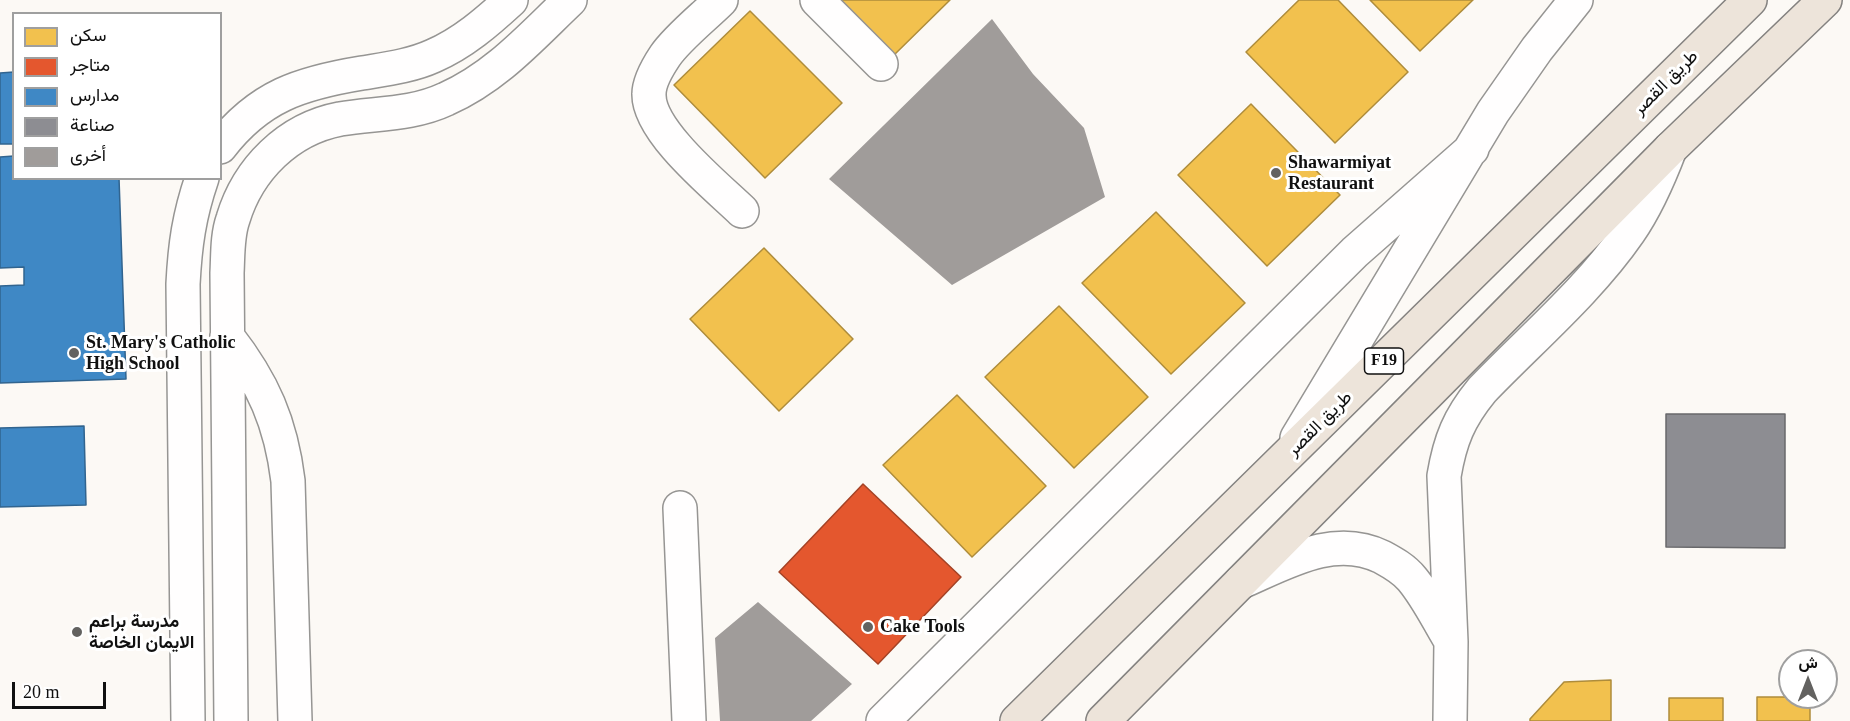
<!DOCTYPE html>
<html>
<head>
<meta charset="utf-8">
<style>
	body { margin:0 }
	#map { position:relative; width:1850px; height:721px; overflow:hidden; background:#fcf9f5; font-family:"Times New Roman",Vazirmatn,serif }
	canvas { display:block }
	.legend { position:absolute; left:12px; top:12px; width:210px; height:168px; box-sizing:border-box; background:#fff; border:2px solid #9f9f9f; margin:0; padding:8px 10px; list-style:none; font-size:18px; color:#101010 }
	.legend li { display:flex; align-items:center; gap:12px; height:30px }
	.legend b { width:30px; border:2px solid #9f9f9f }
	.north { position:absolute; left:1778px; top:649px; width:60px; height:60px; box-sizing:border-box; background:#fff; border:2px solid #9f9f9f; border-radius:50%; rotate:0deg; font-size:16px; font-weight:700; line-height:24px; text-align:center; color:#101010 }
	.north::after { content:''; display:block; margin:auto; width:21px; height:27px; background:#636260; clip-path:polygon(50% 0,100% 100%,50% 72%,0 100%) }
	.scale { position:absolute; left:12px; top:682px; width:94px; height:27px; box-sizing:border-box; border:3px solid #101010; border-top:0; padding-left:8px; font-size:18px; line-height:21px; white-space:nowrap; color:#101010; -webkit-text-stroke:4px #fff; paint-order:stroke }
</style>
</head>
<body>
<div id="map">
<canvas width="1850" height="721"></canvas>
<ul class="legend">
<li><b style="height:16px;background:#f2c14e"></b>سكن</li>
<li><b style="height:16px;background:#e4572e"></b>متاجر</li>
<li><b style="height:16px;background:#3f88c5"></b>مدارس</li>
<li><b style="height:16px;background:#8d8d92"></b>صناعة</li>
<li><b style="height:16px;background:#a09c9a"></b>أخرى</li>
</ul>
<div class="north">ش</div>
<div class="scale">20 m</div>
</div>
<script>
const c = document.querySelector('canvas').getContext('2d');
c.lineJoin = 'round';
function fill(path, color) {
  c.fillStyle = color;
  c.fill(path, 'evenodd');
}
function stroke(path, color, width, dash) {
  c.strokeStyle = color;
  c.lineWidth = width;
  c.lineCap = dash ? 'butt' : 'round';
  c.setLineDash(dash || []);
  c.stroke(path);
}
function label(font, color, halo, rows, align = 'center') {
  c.font = font + ' "Times New Roman",Vazirmatn,serif';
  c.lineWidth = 6;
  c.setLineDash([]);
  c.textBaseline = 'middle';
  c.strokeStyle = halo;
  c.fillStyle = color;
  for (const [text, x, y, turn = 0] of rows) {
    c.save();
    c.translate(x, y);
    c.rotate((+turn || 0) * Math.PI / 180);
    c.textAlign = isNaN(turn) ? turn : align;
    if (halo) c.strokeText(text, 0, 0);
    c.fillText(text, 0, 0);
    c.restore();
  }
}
const homes = new Path2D(`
	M835,0H950L892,57Z
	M1299,0H1338L1408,72L1335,143L1246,52Z
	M1370,0H1473L1420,51Z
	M750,11L842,103L765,178L674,85Z
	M1251,104L1340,195L1267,266L1178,175Z
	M1156,212L1245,303L1171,374L1082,283Z
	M764,248L853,339L779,411L690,319Z
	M1059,306L1148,397L1074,468L985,377Z
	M957,395L1046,486L972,557L883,465Z
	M1611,680V721H1530V719L1564,682Z
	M1757,697H1810V721H1757Z
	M1669,698H1723V721H1669Z`);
fill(homes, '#f2c14e');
stroke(homes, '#ae8c3b', 1.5);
const shops = new Path2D(`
	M863,484L961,577L878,664L779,572Z`);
fill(shops, '#e4572e');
stroke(shops, '#a44225', 1.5);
const schools = new Path2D(`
	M14,72V144H0V73Z
	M14,156V178H119L126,379L0,383V286L24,285V267L0,268V157Z
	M84,426L86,505L0,507V428Z`);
fill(schools, '#3f88c5');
stroke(schools, '#31648f', 1.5);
const industry = new Path2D(`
	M1666,414H1785V548L1666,547Z`);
fill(industry, '#8d8d92');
stroke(industry, '#68686b', 1.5);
fill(new Path2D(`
	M992,19L1033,74L1084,128L1105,197L952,285L829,179Z
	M758,602L852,684L811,721H720L715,638Z`), '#a09c9a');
const minor = new Path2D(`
	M721,0C705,16 677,38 665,56C659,65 649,82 649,94C648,131 716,186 742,211
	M817,0L881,64
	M220,147C259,96 301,83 362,73C386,69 411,66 433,56C463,43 487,22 511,0
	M227,336C263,382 281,423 288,481L295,721
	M1297,438L1493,112L1537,49L1576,0
	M680,508L689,721
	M1241,582C1285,563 1334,533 1382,557C1393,563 1404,569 1412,579C1427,597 1437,618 1449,638
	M188,721L183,284C185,245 189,216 202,178
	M231,721L227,273C228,255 227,236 233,219C248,169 288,129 340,119C376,113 412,115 446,99C496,77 531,37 570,0
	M883,721L1355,252L1472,149
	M1450,721L1451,642L1444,476C1450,440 1459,418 1482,390C1531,339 1589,290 1629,232C1647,206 1659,178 1670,149`);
const major = new Path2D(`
	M1017,721L1750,0
	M1103,721L1670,149L1825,0`);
stroke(minor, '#969593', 36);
stroke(major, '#848280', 36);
stroke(minor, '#fffefe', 33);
stroke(major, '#ede4da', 33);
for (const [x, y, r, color] of [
	[1276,173,6,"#636260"],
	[74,353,6,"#636260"],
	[868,627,6,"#636260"],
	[77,632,6,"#636260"]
]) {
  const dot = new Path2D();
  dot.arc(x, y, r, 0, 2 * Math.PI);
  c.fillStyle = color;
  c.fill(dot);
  stroke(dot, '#fff', 2);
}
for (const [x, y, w] of [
	[1384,361,39]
]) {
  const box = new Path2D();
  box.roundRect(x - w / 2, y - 13, w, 26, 4.5);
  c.fillStyle = '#fff';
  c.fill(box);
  stroke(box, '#101010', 1.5);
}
label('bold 16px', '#101010', null, [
	["F19",1384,361]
]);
label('18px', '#101010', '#fff', [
	["طريق القصر",1666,83,-45],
	["طريق القصر",1320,424,-45]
]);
label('bold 18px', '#101010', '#fff', [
	["Shawarmiyat",1288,163],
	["Restaurant",1288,184],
	["St. Mary's Catholic",86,343],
	["High School",86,364],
	["مدرسة براعم",89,622],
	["الايمان الخاصة",89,643],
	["Cake Tools",880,627]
], 'left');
</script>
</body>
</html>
